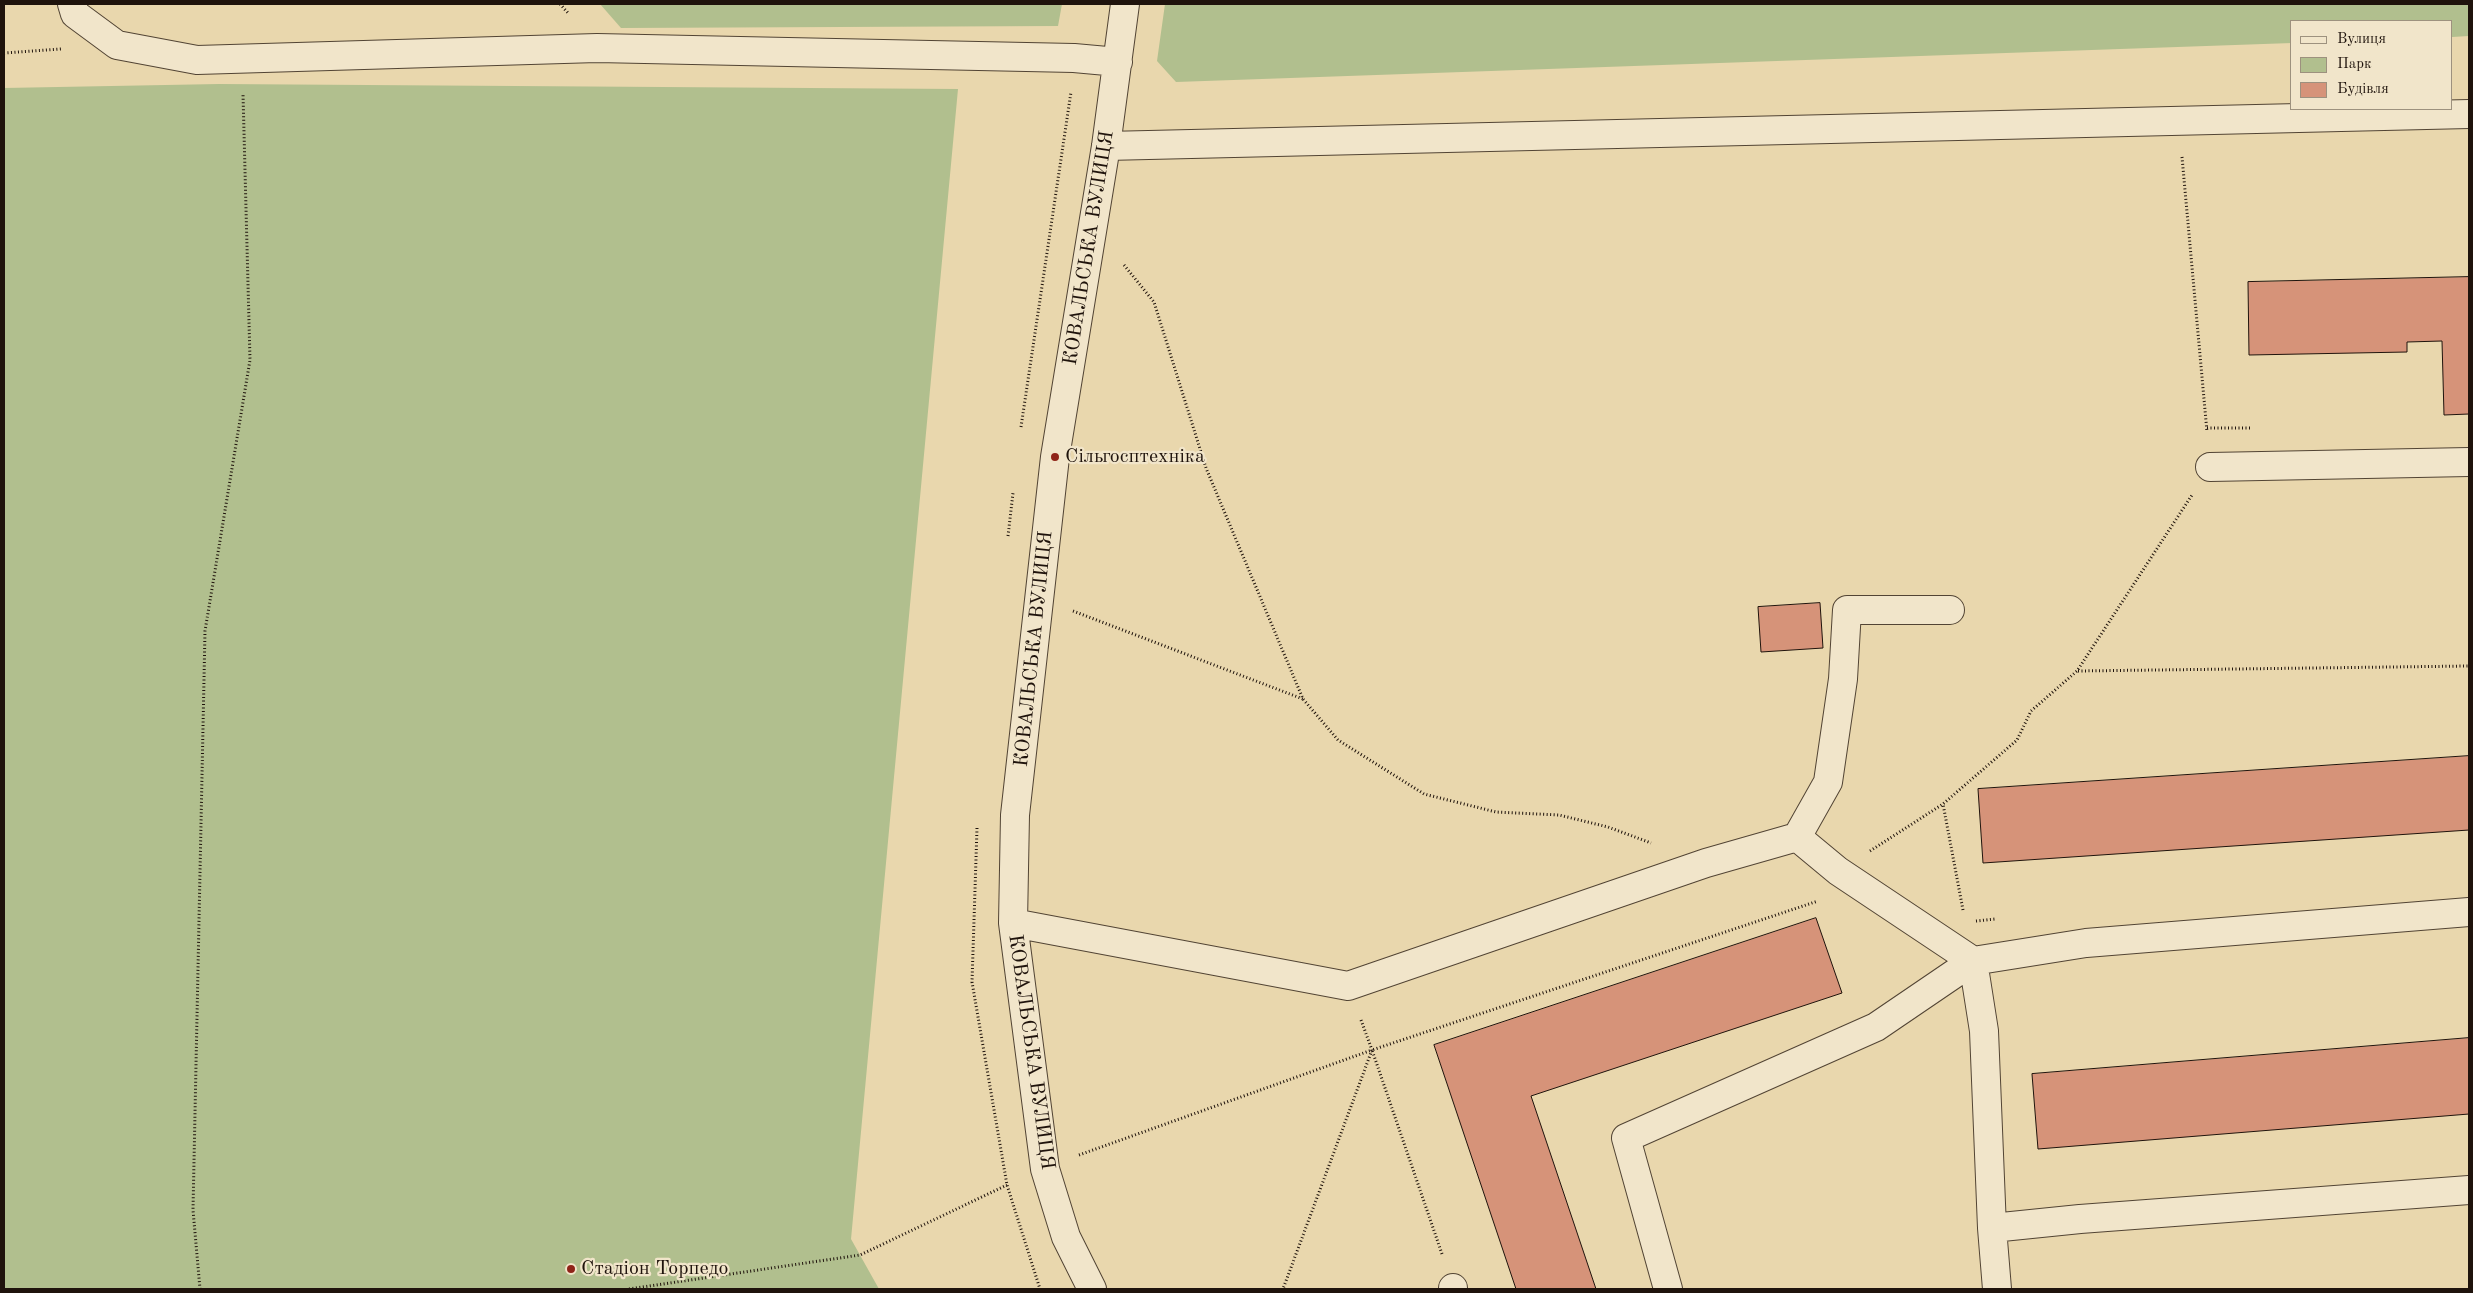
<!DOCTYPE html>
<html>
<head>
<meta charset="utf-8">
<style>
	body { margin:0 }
	#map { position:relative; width:2473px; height:1293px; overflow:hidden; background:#e9d7ad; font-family:"Old Standard TT",serif }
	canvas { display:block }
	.frame { position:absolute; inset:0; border:5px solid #1f130c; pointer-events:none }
	.legend { position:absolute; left:2290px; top:20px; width:162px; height:90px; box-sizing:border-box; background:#f1e5ca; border:1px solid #9d917e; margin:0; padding:6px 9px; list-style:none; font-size:15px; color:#1f130c }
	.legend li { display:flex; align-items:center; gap:10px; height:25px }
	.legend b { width:25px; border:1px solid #9d917e }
</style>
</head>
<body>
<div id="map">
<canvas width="2473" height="1293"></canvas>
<div class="frame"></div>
<ul class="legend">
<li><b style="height:6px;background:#f1e5ca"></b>Вулиця</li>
<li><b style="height:14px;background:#b1bf8e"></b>Парк</li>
<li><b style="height:14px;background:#d69379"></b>Будівля</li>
</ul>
</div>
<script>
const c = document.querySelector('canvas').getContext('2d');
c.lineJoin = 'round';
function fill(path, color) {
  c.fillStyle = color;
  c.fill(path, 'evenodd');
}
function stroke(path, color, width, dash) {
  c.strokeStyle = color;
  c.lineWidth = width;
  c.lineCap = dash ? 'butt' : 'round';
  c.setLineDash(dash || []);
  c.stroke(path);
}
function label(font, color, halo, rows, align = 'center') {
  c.font = font + ' "Old Standard TT",serif';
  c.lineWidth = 4.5;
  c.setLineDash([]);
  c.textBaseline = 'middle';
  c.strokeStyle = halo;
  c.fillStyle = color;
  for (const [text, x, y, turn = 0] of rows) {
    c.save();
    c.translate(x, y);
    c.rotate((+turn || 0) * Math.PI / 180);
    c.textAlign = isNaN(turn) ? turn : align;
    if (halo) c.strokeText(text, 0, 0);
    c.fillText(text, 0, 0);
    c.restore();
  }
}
fill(new Path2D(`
	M600,4H1062L1058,26L621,28Z
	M1165,4H2469V36L2452,37V21H2292V43L1176,82L1157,61Z
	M219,84L958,89L851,1239L879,1289H4V88Z`), '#b1bf8e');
const building = new Path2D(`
	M2469,277V414L2444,415L2442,341L2407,342V352L2249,355L2248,282Z
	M1820,603L1823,648L1761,652L1758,607Z
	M2469,756V830L1983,863L1978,789Z
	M1816,918L1842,993L1531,1096L1596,1289H1516L1434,1045Z
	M2469,1038V1114L2038,1149L2032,1074Z`);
fill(building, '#d69379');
stroke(building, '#1f130c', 1);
const minor = new Path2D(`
	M72,4L75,14L117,45L197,60L597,48L1074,58L1118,62
	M1106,146L2469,114
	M2210,467L2469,462
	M1797,837L1838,871L1973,961L1984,1031L1992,1228L1997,1289
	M1013,923L1348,986L1706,863L1797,837L1828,782L1843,679L1847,610H1950
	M1992,1228L2080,1219L2469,1190
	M1453,1288V1289
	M1092,1289L1066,1237L1045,1169L1013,923L1015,815L1055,457L1106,146L1125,4
	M1668,1289L1626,1138L1876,1027L1973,961L2086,943L2469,912`);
stroke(minor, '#524434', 30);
stroke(new Path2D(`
	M560,4L568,13
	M4,53L61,49
	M2182,157L2207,432
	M1124,265L1154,302L1206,468L1303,699L1338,740L1424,794L1496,812L1559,815L1608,827L1651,843
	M1021,427L1071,92
	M2207,428H2251
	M1008,536L1013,493
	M1073,611L1303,699
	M2078,671L2469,666
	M977,828L972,982L1007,1185L1040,1289
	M1870,851L1943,804
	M1963,910L1943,804L2017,740L2031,711L2077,671L2192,495
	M1976,921L1995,919
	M1361,1020L1372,1050
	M1079,1155L1372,1050L1283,1289
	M1442,1254L1372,1050L1818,901
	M200,1289L193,1210L205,631L250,360L243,94
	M629,1289L860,1255L1007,1185`), '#1f130c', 3, [1, 2.5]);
stroke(minor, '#f1e5ca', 28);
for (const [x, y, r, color] of [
	[1055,457,5,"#8f2418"],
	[571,1269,5,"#8f2418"]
]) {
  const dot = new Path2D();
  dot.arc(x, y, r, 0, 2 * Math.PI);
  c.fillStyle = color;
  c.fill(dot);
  stroke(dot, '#f1e5ca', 2);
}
label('20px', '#1f130c', '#f1e5ca', [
	["КОВАЛЬСЬКА ВУЛИЦЯ",1089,248,-81],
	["КОВАЛЬСЬКА ВУЛИЦЯ",1034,649,-84],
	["КОВАЛЬСЬКА ВУЛИЦЯ",1031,1052,82]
]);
label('20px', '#1f130c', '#f1e5ca', [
	["Сільгосптехніка",1065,457],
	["Стадіон Торпедо",581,1269]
], 'left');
</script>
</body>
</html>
